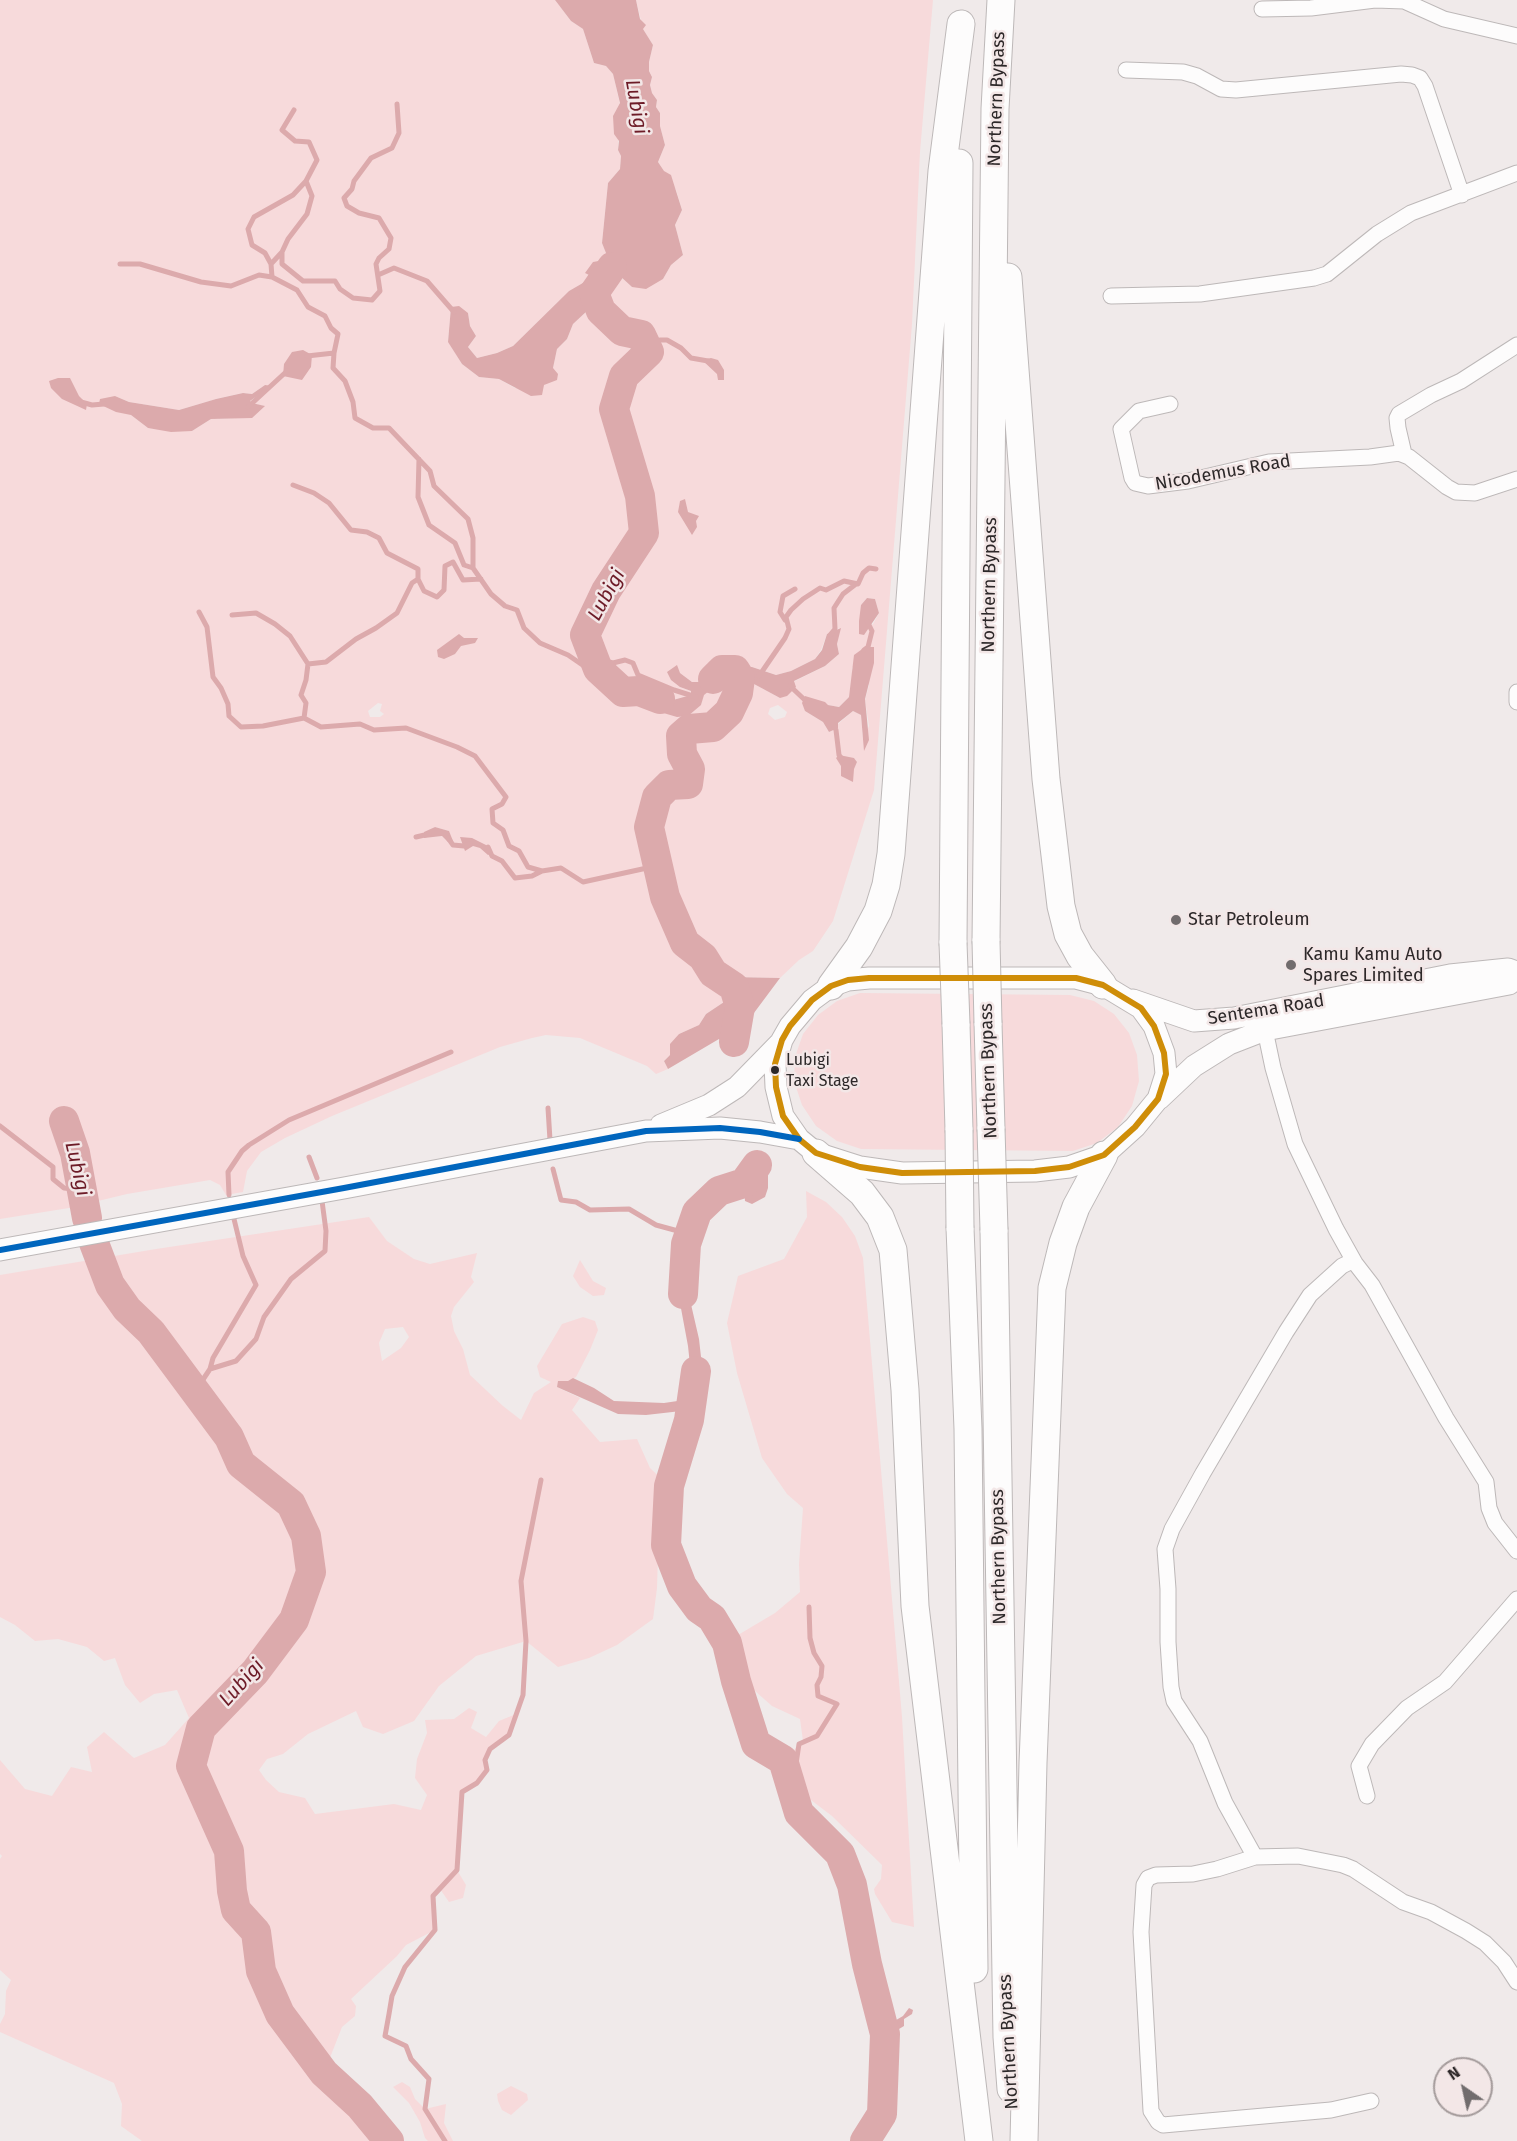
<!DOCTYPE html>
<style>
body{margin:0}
#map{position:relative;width:1517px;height:2141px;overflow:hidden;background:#f0eaea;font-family:"Fira Sans",sans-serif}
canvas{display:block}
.north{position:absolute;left:1433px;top:2057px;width:60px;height:60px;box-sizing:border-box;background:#f3e7e7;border:2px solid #a49b9b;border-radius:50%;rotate:326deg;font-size:16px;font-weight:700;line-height:24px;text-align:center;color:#2d2829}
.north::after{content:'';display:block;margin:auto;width:21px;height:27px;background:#716c6d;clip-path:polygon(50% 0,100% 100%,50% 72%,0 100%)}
</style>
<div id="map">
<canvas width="1517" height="2141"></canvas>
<div class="north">N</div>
</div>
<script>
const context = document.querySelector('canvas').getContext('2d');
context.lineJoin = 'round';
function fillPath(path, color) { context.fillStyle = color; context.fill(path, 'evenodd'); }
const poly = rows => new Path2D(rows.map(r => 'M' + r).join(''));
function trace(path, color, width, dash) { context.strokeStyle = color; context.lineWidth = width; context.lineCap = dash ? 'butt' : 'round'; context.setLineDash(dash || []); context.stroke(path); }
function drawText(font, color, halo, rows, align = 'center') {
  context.font = font + ' "Fira Sans",sans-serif'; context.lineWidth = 5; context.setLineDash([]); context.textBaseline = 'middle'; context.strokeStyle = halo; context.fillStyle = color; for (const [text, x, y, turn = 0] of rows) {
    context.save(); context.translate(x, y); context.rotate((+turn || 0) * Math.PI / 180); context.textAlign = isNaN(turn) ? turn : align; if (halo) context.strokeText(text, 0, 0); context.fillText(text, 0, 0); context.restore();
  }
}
fillPath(poly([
 [0,0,555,0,571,21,583,29,594,63,606,66,613,74,620,104,618,150,621,156,620,169,608,183,602,243,606,252,604,260,586,273,589,275,588,280,569,291,513,346,497,353,477,358,468,347,476,336,470,326,468,313,451,308,448,341,462,364,479,377,499,379,515,388,544,385,553,368,557,349,567,339,573,324,601,298,608,276,620,276,632,287,663,279,671,265,683,255,675,225,682,210,676,190,658,162,665,145,660,126,660,113,656,107,657,100,652,93,650,85,652,77,649,71,649,62,653,45,643,29,636,0,933,0,920,152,912,324,874,790,833,921,813,951,799,960,780,978,731,977,722,981,729,985,727,1000,706,1014,699,1025,679,1034,670,1055,664,1061,668,1069,656,1074,647,1066,580,1038,546,1035,532,1038,500,1047,332,1116,285,1138,261,1152,247,1171,243,1192,226,1195,220,1185,210,1180,127,1194,69,1208,0,1219],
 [644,324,651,330,644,361,627,375,625,363,638,353,640,345,638,339,630,334],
 [265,385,265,392,250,401,252,403,264,406,236,418,211,419,192,431,148,428,131,415,115,396,129,402,179,410,216,399,243,393,252,394],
 [867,598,875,599,879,613,873,624,869,626,861,605],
 [840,628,837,644,839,654,825,666,793,682,780,698,754,684,736,682,731,678,719,683,703,695,701,705,645,703,637,697,624,692,643,688,673,700,691,695,691,691,680,687,680,673,692,682,699,682,712,673,728,666,752,667,776,675,791,671,815,659,821,650,827,634],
 [852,667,869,685,865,700,869,726,863,739,861,715,853,711,838,724,838,728,829,732,823,722,805,711,828,705,839,707,849,697,852,685],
 [729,700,740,702,725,727,724,723,711,718,721,711],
 [378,703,382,704,380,711,384,714,380,717,370,717,368,711],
 [778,705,787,712,785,717,775,720,768,714,770,708],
 [854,758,857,762,854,768,841,776,841,766],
 [435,827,449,831,448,842,442,836,424,837,424,833],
 [860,993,1070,995,1094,1001,1114,1014,1129,1033,1137,1055,1139,1081,1132,1106,1118,1127,1097,1143,1073,1151,861,1149,837,1141,816,1126,802,1105,794,1081,795,1057,803,1034,818,1015,837,1001],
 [806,1191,826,1202,842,1217,855,1236,863,1258,902,1717,914,1927,892,1922,875,1894,874,1889,881,1879,882,1865,832,1816,803,1794,786,1758,803,1741,800,1719,772,1706,729,1668,738,1635,775,1613,800,1592,799,1564,803,1508,787,1494,762,1458,737,1373,727,1323,738,1276,784,1259,807,1217],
 [369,1217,387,1241,414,1259,430,1264,477,1253,471,1277,474,1282,454,1307,451,1316,454,1331,463,1349,470,1375,503,1406,521,1420,534,1393,551,1382,540,1377,537,1366,562,1324,583,1317,595,1321,598,1330,590,1350,576,1377,557,1387,580,1398,572,1410,600,1442,637,1439,650,1468,669,1486,666,1545,658,1555,657,1588,653,1619,617,1645,589,1658,558,1667,526,1641,476,1656,439,1686,414,1721,383,1734,363,1727,356,1711,308,1734,283,1754,267,1759,259,1770,266,1780,279,1792,305,1798,315,1814,394,1804,421,1810,427,1795,415,1778,417,1759,427,1733,425,1720,454,1719,469,1708,477,1712,471,1728,486,1737,499,1721,516,1714,509,1735,490,1749,485,1760,487,1770,477,1783,462,1792,457,1870,466,1885,463,1898,449,1902,440,1889,433,1896,435,1930,406,1945,397,1956,351,1999,356,2006,355,2016,342,2027,324,2073,337,2085,383,2141,142,2141,121,2126,122,2104,114,2083,0,2032,0,2024,5,2014,6,1991,11,1980,0,1970,0,1859,2,1856,0,1854,0,1760,25,1789,52,1796,71,1767,92,1772,87,1747,104,1732,134,1758,165,1745,189,1718,177,1690,154,1694,140,1703,125,1685,115,1658,104,1661,87,1647,58,1639,35,1641,15,1625,0,1617,0,1275,156,1249],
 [403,1327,409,1337,401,1348,382,1361,379,1343,385,1329],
 [580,1260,593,1281,606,1288,604,1295,593,1296,580,1287,573,1276],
 [402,2082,410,2087,415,2099,425,2109,446,2104,444,2123,453,2141,428,2141,425,2138,420,2122,409,2103,393,2087],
 [511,2086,527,2094,528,2100,511,2115,502,2110,498,2101,497,2094]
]), '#f7dadb');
fillPath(poly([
 [555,0,636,0,640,19,646,25,643,29,653,45,649,62,649,71,652,77,650,85,652,93,657,100,656,107,660,113,660,126,665,145,658,162,664,171,671,175,682,210,675,225,683,255,671,265,663,279,646,289,632,287,620,276,608,276,601,298,573,324,567,339,557,349,553,368,558,374,557,380,544,385,542,395,531,396,499,379,479,377,462,364,448,342,451,307,459,306,468,313,470,326,476,336,468,347,477,358,497,353,513,346,569,291,588,280,589,275,585,273,593,262,604,260,606,253,602,243,608,183,620,169,621,156,618,150,619,141,614,134,613,116,620,103,613,74,606,66,594,63,583,29,571,21],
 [644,324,656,333,654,346,644,361,627,375,621,385,615,372,638,353,640,345,638,339,629,332],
 [303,350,312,355,311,367,302,380,283,376,284,364,292,352],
 [711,358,718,360,724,370,724,380,718,380,717,374,702,360],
 [58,378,70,378,79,396,87,404,86,410,62,399,51,388,49,381],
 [265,385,272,386,250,401,252,403,265,406,252,418,211,419,192,431,171,432,148,428,131,415,116,412,99,404,100,399,115,396,129,402,179,410,216,399,243,393,252,394],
 [685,499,688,512,699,516,696,521,697,527,692,535,678,512,680,501],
 [867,598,875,599,879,613,864,635,859,634,859,621,861,605],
 [841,628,837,644,839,654,825,666,794,681,796,687,787,696,780,698,754,684,736,682,731,678,719,683,704,695,701,705,688,716,677,717,660,712,637,697,623,692,643,688,673,700,691,695,691,691,680,687,671,680,667,672,677,665,680,673,692,682,699,682,712,673,728,666,752,667,776,675,791,671,815,659,822,650,827,634],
 [459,634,464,638,478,638,475,643,461,646,455,654,444,659,438,657,437,650],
 [865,647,874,647,874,663,865,699,869,740,864,751,861,715,853,711,838,723,838,728,829,732,823,722,805,711,802,703,805,696,825,702,828,705,839,707,849,697,854,655],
 [738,693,740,702,726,729,724,723,711,719,721,711,729,700],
 [839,755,854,758,857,762,854,769,853,782,841,776,841,766,836,758],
 [435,827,449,831,453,841,448,842,442,836,424,838,424,832],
 [460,837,472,838,486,845,492,853,488,855,480,848,473,846,465,851],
 [731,977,780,978,745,1025,740,1039,723,1043,719,1039,668,1069,664,1061,670,1055,670,1044,679,1034,699,1025,706,1014,727,1000,729,985,721,981],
 [763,1162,768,1170,768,1188,765,1197,752,1204,745,1201,743,1175,749,1166],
 [680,1247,685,1253,690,1275,690,1300,699,1339,703,1375,698,1398,690,1410,646,1415,618,1414,557,1387,558,1381,568,1381,573,1378,594,1388,614,1401,664,1403,691,1399,688,1377,690,1365,688,1346,680,1303,679,1258,676,1248],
 [794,1797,803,1804,823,1837,807,1834,796,1826,792,1810],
 [829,1844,839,1847,844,1853,846,1870,838,1865],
 [860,1926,871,1940,872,1983,882,1987,887,1992,879,2013,873,2004,872,1983,856,1960,855,1947],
 [909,2008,913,2010,912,2014,904,2019,904,2026,894,2032,891,2060,884,2066,874,2045,881,2019,891,2023,903,2016],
 [337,2085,357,2098,393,2141,383,2141]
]), '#dcaaac');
trace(poly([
 [282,252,282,264,303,281,335,281,340,289,353,298,372,300,380,291,376,264,379,258,389,249,391,238,379,218,359,213,347,206,344,198,352,189,354,181,371,158,392,148,399,133,397,104],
 [120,264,140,264,201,282,231,286,259,275,272,277,297,290,308,307,325,316,331,328,338,334,334,353,333,368,345,381,353,402,355,418,373,428,389,428,430,471,434,486,468,519,473,538,473,568,491,594,505,606,517,610,524,628,540,643,568,655,584,666,598,669],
 [271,264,265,253,252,245,248,229,254,217,293,195,306,181],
 [378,275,394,268,427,281,454,312],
 [272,277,271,264,282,252,288,239,307,214,312,196,306,181,317,160,309,142,295,141,282,130,294,110],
 [650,346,660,340,667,340,681,348,691,358,708,361],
 [307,356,334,353],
 [81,402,92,405,104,404],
 [248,407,287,371],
 [419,459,418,497,429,525,455,543,464,565,473,568],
 [293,485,314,493,329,503,351,530,367,532,379,538,387,553,418,569,418,579],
 [199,612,207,627,213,677,221,688,228,704,229,716,241,727,263,726,304,718,321,727,360,724,374,730,406,728,457,747,475,756,506,797,502,804,492,809,493,823,503,830,509,846,519,851,528,867,542,871,561,868,583,882,647,868,658,869],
 [232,615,256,613,275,624,290,636,308,664,306,680,301,695,306,703,304,718],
 [785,620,780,612,783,596,795,589],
 [830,635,835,629,834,608,843,594,856,584],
 [864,650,868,647,872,631,867,621],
 [594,658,613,663,625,660,633,663,638,675,674,690,696,697],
 [308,664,326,662,356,639,376,628,397,613,412,583,418,579,424,591,437,597,444,590,445,566,453,562,463,580,481,579],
 [759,676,785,638,789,629,786,617,791,610,803,599,820,588,826,590,844,581,858,584,863,573,869,568,876,569],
 [790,686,807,702],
 [833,725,836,730,839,755,842,759],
 [416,837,429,834],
 [448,838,453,845,464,846,470,844],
 [488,847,492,856,502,861,515,878,532,876,542,871],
 [548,1108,550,1140],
 [0,1126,53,1167,53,1179,64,1188,83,1190],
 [309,1157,317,1178],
 [553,1169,561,1200,576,1202,590,1210,629,1209,656,1225,678,1231,687,1240],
 [229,1195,228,1172,242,1151,249,1145,289,1120,451,1052],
 [210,1369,213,1358,256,1285,243,1256,234,1219],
 [197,1395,202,1381,210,1369,236,1361,256,1339,264,1317,291,1279,325,1251,326,1231,322,1201],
 [787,1775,796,1764,799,1744,817,1736,837,1704,818,1696,817,1685,821,1677,822,1666,814,1653,810,1638,809,1607],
 [445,2141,425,2109,429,2079,411,2059,406,2046,385,2036,389,2014,392,1996,405,1967,435,1930,433,1896,457,1870,462,1792,477,1783,487,1770,485,1760,490,1749,509,1735,523,1695,526,1641,521,1581,541,1480]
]), '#dcaaac', 5);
trace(poly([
 [612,267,594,293,601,311,622,331,641,335,649,352,624,376,614,409,640,496,644,533,606,591,585,635,598,669,623,692,639,691,660,699],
 [713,679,722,670,735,670,740,678,738,693,729,712,713,727,689,729,681,736,682,754,690,769,688,784,669,785,657,797,649,827,665,897,685,943,703,957,713,973,734,987,740,1007,734,1042],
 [64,1121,75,1153,87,1218],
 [94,1243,110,1285,127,1309,151,1332,229,1437,241,1464,291,1504,306,1536,311,1572,294,1620,255,1672,201,1728,191,1766,229,1851,232,1891,236,1910,256,1932,261,1971,280,2014,324,2073,360,2106,389,2141],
 [683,1294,686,1244,697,1212,719,1191,744,1183,757,1165],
 [696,1371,689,1420,669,1486,666,1545,682,1586,699,1609,712,1618,727,1643,736,1681,756,1744,783,1760,799,1813,840,1854,852,1885,867,1964,885,2034,882,2114,865,2141]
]), '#dcaaac', 30);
const minor = poly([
 [1262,9,1311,8,1375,0,1404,1,1444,19,1517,36],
 [1126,70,1183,72,1197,76,1221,89,1236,90,1401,74,1412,75,1420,78,1425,86,1462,195],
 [1111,296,1200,294,1314,278,1327,274,1377,234,1411,213,1517,173],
 [1170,404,1139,411,1121,429,1132,478,1135,483,1148,486,1188,481,1269,462,1370,457,1399,453,1409,457,1447,487,1456,492,1475,493,1517,479],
 [1404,454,1398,428,1397,418,1399,414,1431,395,1461,381,1517,345],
 [1517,692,1517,702],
 [1265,1030,1273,1068,1295,1144,1336,1229,1355,1263],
 [1367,1796,1359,1766,1372,1744,1407,1708,1445,1682,1517,1599],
 [1255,1857,1225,1803,1200,1741,1174,1701,1171,1687,1168,1642,1168,1589,1165,1549,1172,1529,1203,1473,1286,1332,1310,1295,1342,1266,1350,1262,1355,1263,1372,1285,1446,1418,1486,1482,1489,1508,1495,1523,1517,1551],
 [1371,2101,1331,2110,1163,2125,1158,2122,1151,2111,1141,1932,1144,1885,1148,1878,1156,1875,1193,1874,1217,1869,1255,1857,1298,1856,1343,1865,1353,1869,1403,1902,1431,1912,1466,1931,1485,1943,1504,1962,1517,1982]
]);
const secondary = poly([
 [869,978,1076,978,1103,985,1141,1008,1154,1026,1164,1053,1166,1074,1158,1099,1135,1127,1104,1155,1069,1167,1035,1171,902,1173,860,1167,816,1153,799,1139,783,1116,776,1087,775,1064,782,1040,790,1026,812,1000,831,986,848,980,869,978],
 [1133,1000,1194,1021,1234,1018,1450,975,1508,969,1517,972],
 [1159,1099,1194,1066,1229,1044,1265,1030,1509,984,1517,978],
 [661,1125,709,1105,737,1087,779,1044],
 [0,1250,344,1188,646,1131,720,1128,760,1132,799,1139]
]);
const motorway = poly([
 [1008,277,1046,779,1061,906,1068,934,1080,956,1103,985],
 [986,941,995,109,1001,0],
 [953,943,959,163],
 [831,986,859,947,878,911,886,885,891,854,942,171,961,24],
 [988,1023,991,1129],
 [956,1024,959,1130],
 [816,1153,862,1193,880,1217,893,1250,905,1390,915,1606,979,2141],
 [960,1228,968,1429,974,1969],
 [994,1230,1007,2037,1011,2089],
 [1024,2141,1033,1763,1052,1288,1063,1243,1076,1207,1104,1155]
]);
trace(minor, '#bdb8b8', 17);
trace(secondary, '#bdb8b8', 23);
trace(motorway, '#bdb8b8', 29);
trace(minor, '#fdfcfc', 15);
trace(secondary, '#fdfcfc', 21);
trace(motorway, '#fdfcfc', 27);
const motorwayBridge = poly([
 [986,941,988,1023],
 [953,943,956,1024],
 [991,1129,994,1230],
 [959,1130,960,1228]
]);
trace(motorwayBridge, '#bdb8b8', 29, []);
trace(motorwayBridge, '#fdfcfc', 27);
trace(poly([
 [869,978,1076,978,1103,985,1141,1008,1154,1026,1164,1053,1166,1074,1158,1099,1135,1127,1104,1155,1069,1167,1035,1171,902,1173,860,1167,816,1153,799,1139,783,1116,776,1087,775,1064,782,1040,790,1026,812,1000,831,986,848,980,869,978]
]), '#cf8d08', 6);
trace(poly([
 [0,1250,344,1188,646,1131,720,1128,760,1132,799,1139]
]), '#0065bd', 6);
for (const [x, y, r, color] of [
 [1176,920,6,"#716c6d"],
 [1291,965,6,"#716c6d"],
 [775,1070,5,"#2d2829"]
]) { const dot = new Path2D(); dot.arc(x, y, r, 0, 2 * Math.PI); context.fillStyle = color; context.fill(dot); trace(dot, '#f3e7e7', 2); }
drawText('16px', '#2d2829', '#f3e7e7', [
 ["Lubigi",786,1061],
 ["Taxi Stage",786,1082]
], 'left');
drawText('18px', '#2d2829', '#f3e7e7', [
 ["Northern Bypass",997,99,-88],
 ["Nicodemus Road",1223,473,-10],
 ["Northern Bypass",990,585,-89],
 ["Sentema Road",1266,1010,-9],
 ["Northern Bypass",989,1071,-92],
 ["Northern Bypass",999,1557,-91],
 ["Northern Bypass",1009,2042,-93]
]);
drawText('18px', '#2d2829', '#f3e7e7', [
 ["Star Petroleum",1188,920],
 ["Kamu Kamu Auto",1303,955],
 ["Spares Limited",1303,976]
], 'left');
drawText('italic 20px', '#6d1b27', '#f3e7e7', [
 ["Lubigi",636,107,80],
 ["Lubigi",607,595,-61],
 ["Lubigi",77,1169,77],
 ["Lubigi",242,1683,-48]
]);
</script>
